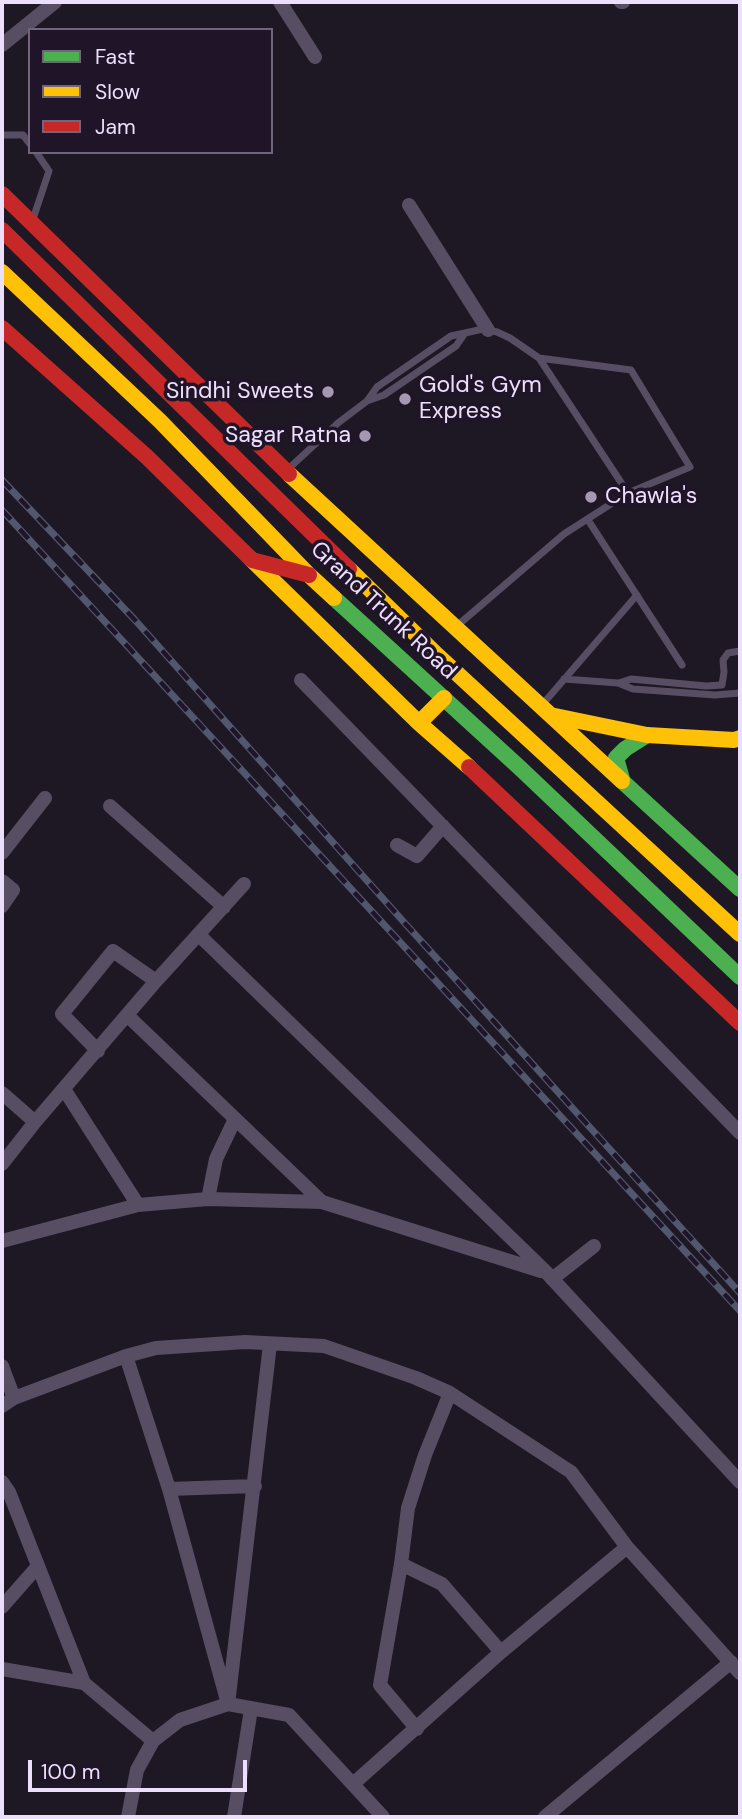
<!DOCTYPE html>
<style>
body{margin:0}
#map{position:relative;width:742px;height:1819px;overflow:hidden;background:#1e1824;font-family:"DM Sans",sans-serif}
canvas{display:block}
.frame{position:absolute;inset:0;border:4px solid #ecdffb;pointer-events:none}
.legend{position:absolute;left:28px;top:28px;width:245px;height:126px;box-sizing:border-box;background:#1f1428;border:2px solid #71657c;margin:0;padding:9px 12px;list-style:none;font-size:21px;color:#ecdffb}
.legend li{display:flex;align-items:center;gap:14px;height:35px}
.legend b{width:35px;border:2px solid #71657c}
.scale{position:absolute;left:28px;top:1760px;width:219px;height:32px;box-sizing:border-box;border:4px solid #ecdffb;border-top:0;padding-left:9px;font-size:21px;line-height:24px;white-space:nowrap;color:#ecdffb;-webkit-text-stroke:5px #1f1428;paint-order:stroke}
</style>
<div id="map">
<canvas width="742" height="1819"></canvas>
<div class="frame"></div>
<ul class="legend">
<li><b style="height:9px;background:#4caf50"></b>Fast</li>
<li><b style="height:9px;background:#ffc107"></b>Slow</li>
<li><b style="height:9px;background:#c62828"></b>Jam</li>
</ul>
<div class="scale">100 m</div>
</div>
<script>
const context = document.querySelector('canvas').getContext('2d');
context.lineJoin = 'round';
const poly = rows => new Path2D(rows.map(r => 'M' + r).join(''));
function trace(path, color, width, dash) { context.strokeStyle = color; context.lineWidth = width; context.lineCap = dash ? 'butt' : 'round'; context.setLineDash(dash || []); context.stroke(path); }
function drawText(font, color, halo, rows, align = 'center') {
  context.font = font + ' "DM Sans",sans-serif'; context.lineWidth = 7; context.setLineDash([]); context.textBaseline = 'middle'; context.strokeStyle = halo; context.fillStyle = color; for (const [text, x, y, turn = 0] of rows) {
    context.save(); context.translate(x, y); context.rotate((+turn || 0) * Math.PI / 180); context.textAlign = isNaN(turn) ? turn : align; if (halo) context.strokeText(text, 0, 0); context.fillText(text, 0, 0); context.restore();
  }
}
trace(poly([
 [2,135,23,135,30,144],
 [33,219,49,171,36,152],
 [465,333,483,329,497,332,510,338,539,358,631,370,690,467,628,493,539,358],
 [286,471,338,423,367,401,377,387,451,336,465,333,456,346,384,395,367,401],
 [588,520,682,665],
 [458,625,564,534,628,493],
 [564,679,618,683,633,689,715,695,740,693],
 [619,683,631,679,706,686,722,685,724,672,723,660,728,653,740,651],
 [542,705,637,595]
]), '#574e63', 7);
trace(poly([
 [280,2,315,57],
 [621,2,623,2],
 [2,45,55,2],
 [409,205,488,330],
 [301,680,740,1133],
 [110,806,224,907],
 [397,845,417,856,443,826],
 [2,853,45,798],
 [2,881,13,890,2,906],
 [199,935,546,1272,740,1482],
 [128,1016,322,1202],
 [98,1051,62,1014,113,951,156,981],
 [64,1089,138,1205],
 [2,1093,35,1122],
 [2,1164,35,1122,156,981,244,884],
 [208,1199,216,1159,235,1119],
 [2,1241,138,1205,208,1199,322,1202,541,1271],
 [552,1279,594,1246],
 [126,1356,169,1489,228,1704],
 [2,1366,14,1398],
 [2,1406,14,1398,126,1356,156,1348,245,1342,324,1346,416,1378,450,1393,571,1472,627,1547,740,1673],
 [2,1482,9,1492,84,1683],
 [169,1489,255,1486],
 [401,1564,442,1584,501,1652],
 [2,1607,38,1566],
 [2,1669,84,1683,153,1741],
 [229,1696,270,1344],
 [417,1729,380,1685,401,1564,408,1508,425,1455,450,1393],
 [353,1784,501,1652,627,1547],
 [128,1817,137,1770,153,1741,180,1720,228,1704,289,1715,383,1817],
 [234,1817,251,1709],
 [545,1817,731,1662]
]), '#574e63', 14);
trace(poly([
 [334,598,520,768,740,977],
 [622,779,616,758,625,749,647,735],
 [622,781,740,889]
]), '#4caf50', 16);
trace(poly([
 [2,272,160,421,309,575,334,598],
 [289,474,622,781],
 [252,560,419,723,469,767],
 [349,569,437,655,740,934],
 [555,716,647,735,734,740,740,738],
 [419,723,444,698]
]), '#ffc107', 16);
trace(poly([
 [2,194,289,474],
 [2,230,349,569],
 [2,328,147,457,252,560,309,575],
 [469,767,740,1023]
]), '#c62828', 16);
const rail = poly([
 [2,480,135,620,402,920,740,1293],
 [2,510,740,1311]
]);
trace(rail, '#51576d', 7);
trace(rail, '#1f1428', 4.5, [13]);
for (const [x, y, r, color] of [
 [328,392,7,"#a499b0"],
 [405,399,7,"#a499b0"],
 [365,436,7,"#a499b0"],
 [591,497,7,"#a499b0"]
]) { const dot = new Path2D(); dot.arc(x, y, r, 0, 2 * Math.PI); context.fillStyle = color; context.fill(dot); trace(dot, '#1f1428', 2.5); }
drawText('23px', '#ecdffb', '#1f1428', [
 ["Gold's Gym",419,386],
 ["Express",419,412],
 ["Sindhi Sweets",314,392,"right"],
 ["Sagar Ratna",351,436,"right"],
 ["Chawla's",605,497]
], 'left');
drawText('23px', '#ecdffb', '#1f1428', [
 ["Grand Trunk Road",383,611,43]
]);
</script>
